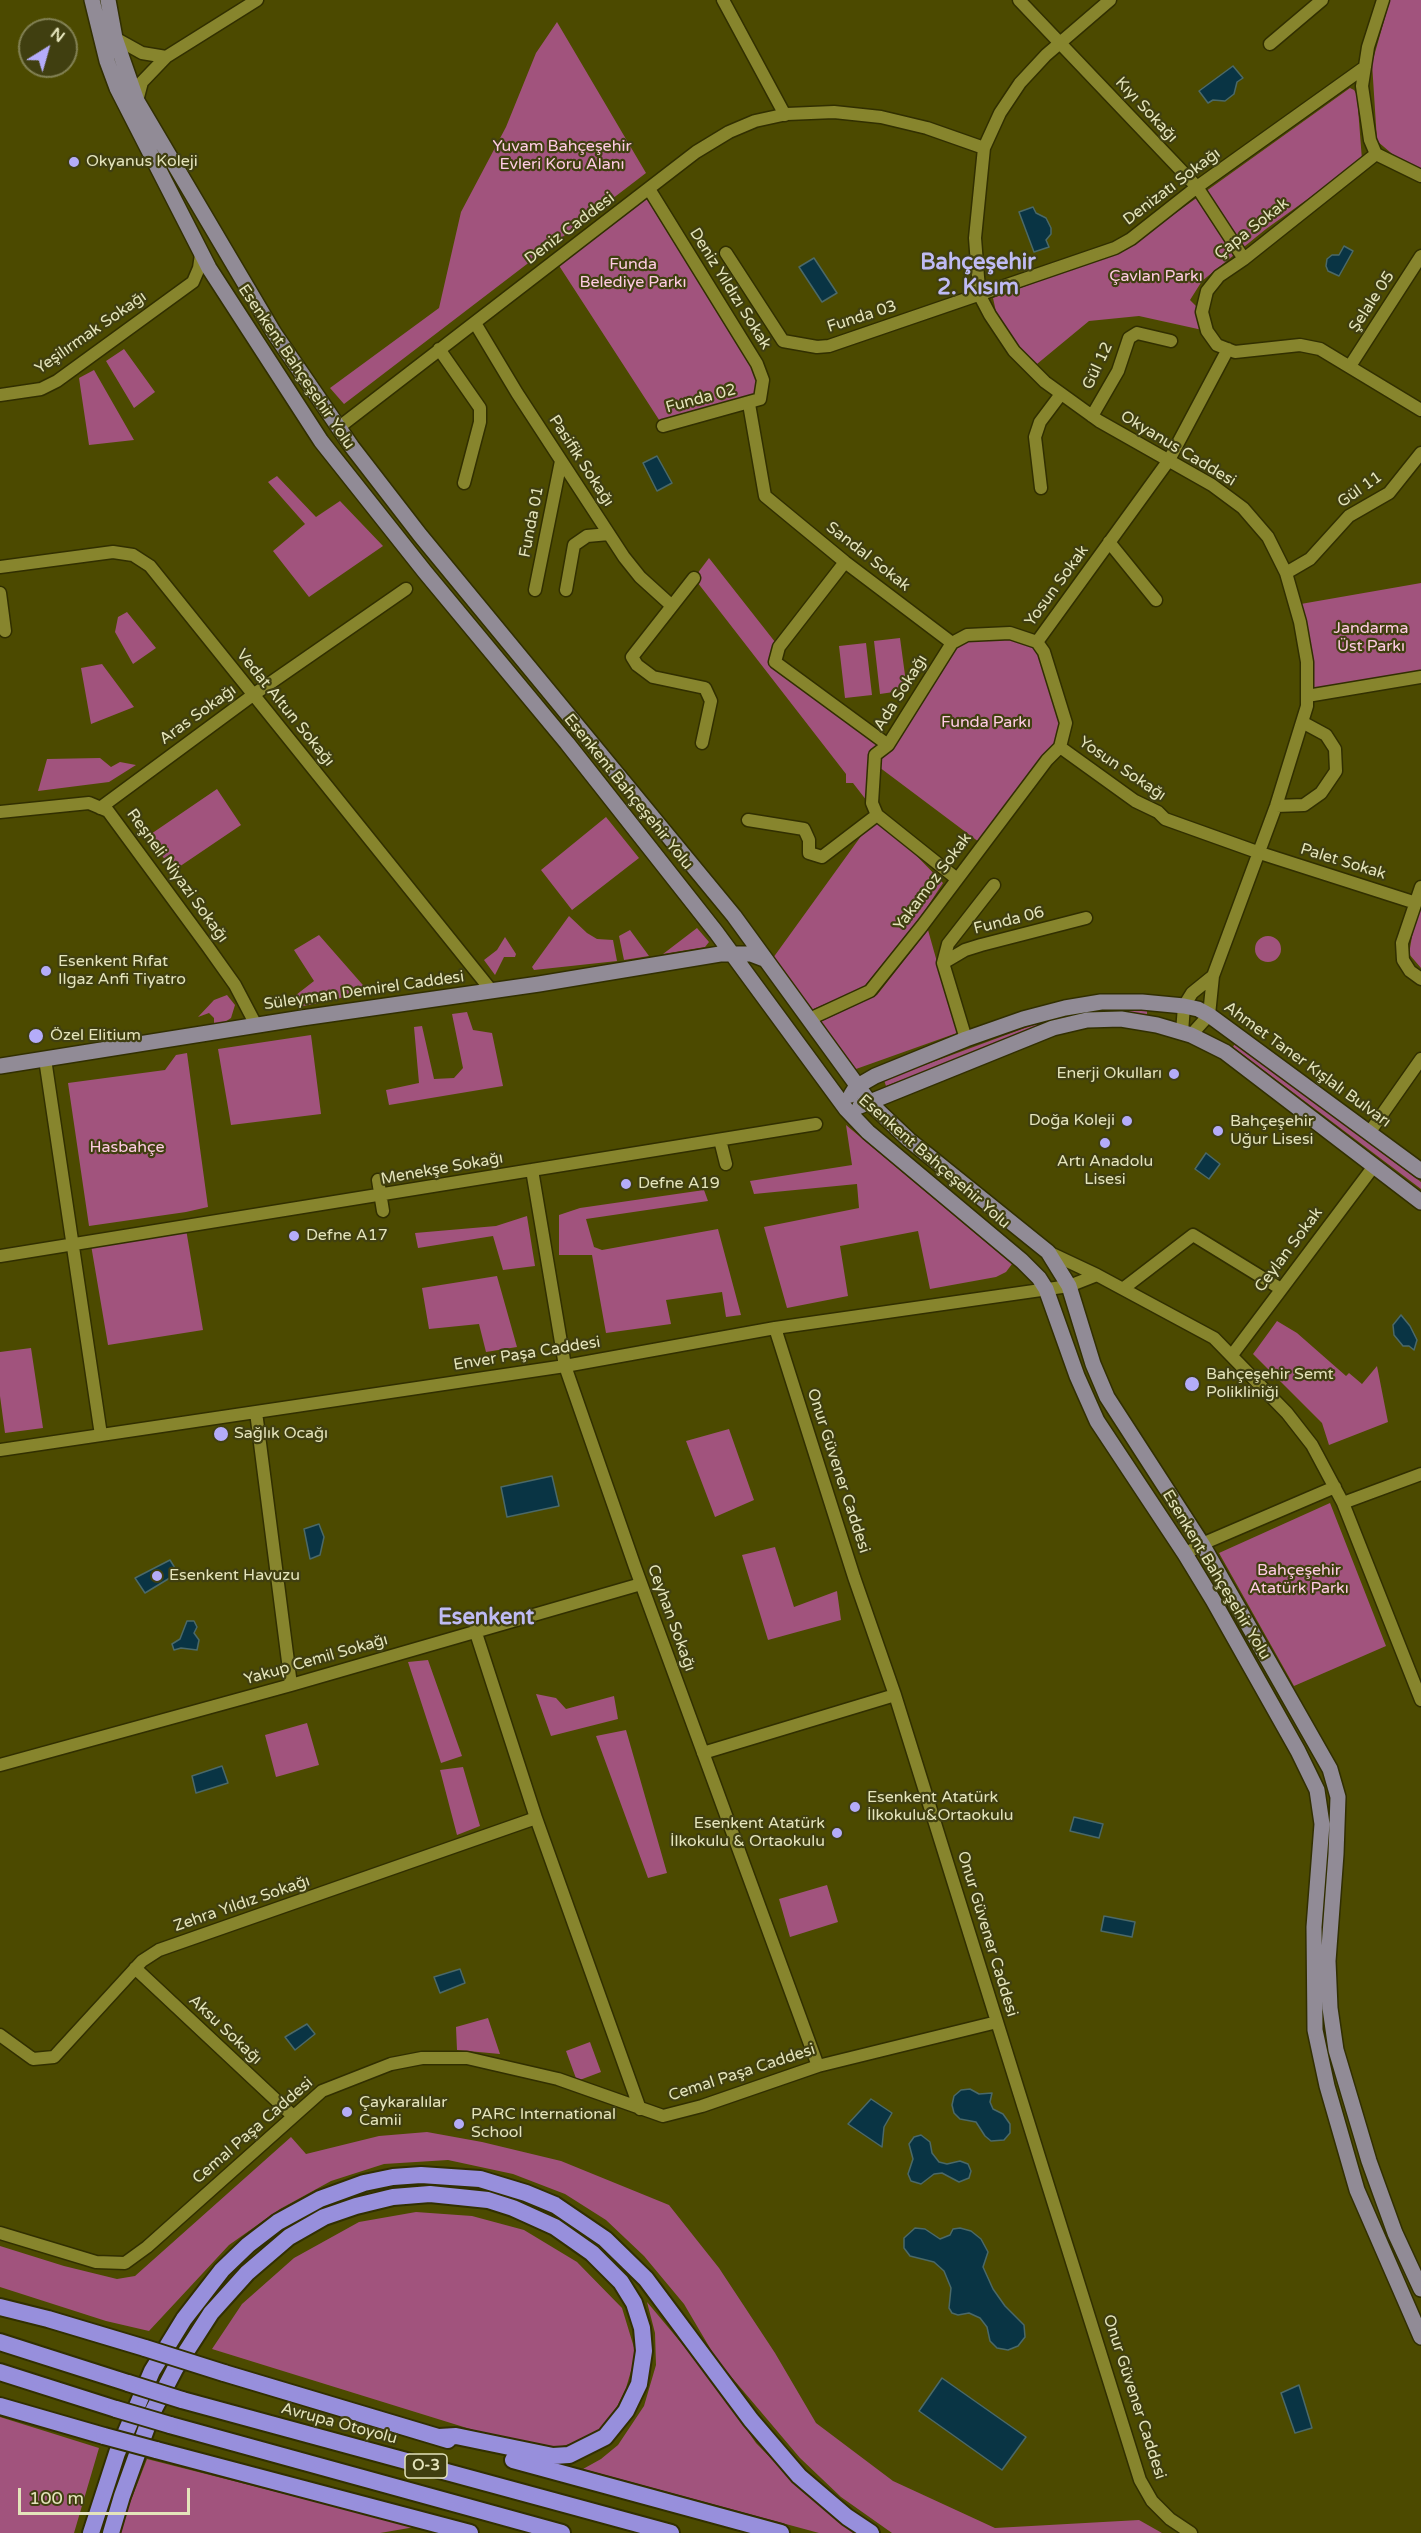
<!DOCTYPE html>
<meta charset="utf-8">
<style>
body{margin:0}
#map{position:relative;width:1421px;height:2533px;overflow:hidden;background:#4c4a00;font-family:"Varela Round",sans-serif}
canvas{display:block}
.north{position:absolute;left:18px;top:18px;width:60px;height:60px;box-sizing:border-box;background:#403f10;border:2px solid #828154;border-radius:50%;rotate:37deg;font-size:16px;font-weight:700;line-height:24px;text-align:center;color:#e4e4bb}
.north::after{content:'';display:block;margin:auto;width:21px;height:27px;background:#b4acf9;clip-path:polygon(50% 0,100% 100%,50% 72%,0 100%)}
.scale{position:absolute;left:18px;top:2488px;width:172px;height:27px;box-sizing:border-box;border:3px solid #e4e4bb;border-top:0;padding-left:8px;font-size:18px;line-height:21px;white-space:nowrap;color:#e4e4bb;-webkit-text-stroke:4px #403f10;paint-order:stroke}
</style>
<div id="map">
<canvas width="1421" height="2533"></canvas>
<div class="north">N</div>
<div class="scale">100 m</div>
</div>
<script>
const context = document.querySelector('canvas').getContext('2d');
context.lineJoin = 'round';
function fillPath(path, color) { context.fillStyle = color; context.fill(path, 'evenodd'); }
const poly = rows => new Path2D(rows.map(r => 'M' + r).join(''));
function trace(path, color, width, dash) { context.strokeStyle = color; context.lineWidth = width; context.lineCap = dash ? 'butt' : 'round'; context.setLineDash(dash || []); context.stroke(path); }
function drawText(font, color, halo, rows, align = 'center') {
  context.font = font + ' "Varela Round",sans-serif'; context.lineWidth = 4.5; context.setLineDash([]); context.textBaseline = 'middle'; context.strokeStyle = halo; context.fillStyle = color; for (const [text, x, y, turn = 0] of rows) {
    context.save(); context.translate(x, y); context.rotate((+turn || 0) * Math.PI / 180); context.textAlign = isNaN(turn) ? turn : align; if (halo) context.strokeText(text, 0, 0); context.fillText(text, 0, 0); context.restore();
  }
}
fillPath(poly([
 [1390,0,1421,0,1421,170,1397,158,1377,141,1372,63],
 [557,22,646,173,344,404,330,388,439,308,461,212,506,127,536,53],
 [1350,88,1354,90,1357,95,1362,160,1266,229,1202,281,1190,300,1202,312,1207,331,1139,316,1089,321,1037,364,1008,336,998,321,993,298,1124,250],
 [649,189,757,364,760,399,663,426,556,261],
 [124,349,155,392,134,408,106,361],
 [94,370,134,440,89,445,79,378],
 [277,476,316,517,340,501,383,546,309,597,273,551,305,524,268,482],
 [709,558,779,647,775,662,888,745,952,643,1010,633,1037,642,1066,723,1062,740,983,845,875,764,877,815,943,883,920,918,863,988,811,1010,773,958,877,814,853,783,846,783,846,774,694,578],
 [1421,583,1421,677,1307,696,1295,605],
 [127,612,156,648,133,664,115,632,118,617],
 [900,638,907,690,880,694,874,641],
 [866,643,872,695,845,698,839,646],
 [102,664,134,707,91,724,81,668],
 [100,758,111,767,120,762,136,765,109,782,38,791,47,759],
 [217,789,241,825,173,871,148,836],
 [606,817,639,858,572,910,541,870],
 [1421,902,1421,968,1409,954,1415,919],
 [569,916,587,933,597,939,613,940,617,961,534,970,532,967],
 [697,928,709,942,705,947,663,954],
 [630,930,649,956,624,960,619,936],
 [928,930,957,1033,856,1069,820,1022,877,995],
 [319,935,369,992,299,1007,296,995,314,981,294,950],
 '1255 949a13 13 0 1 1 26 0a13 13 0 1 1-26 0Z',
 [505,937,516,954,515,957,504,957,495,975,484,960,497,950],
 [227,995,235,1005,231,1018,225,1022,214,1024,214,1018,209,1013,198,1017,214,1000],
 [1103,1009,1147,1009,1147,1016,1054,1023,886,1086,884,1080,1052,1018,1076,1012],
 [467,1012,473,1030,492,1033,503,1086,389,1105,386,1090,419,1083,414,1027,422,1026,434,1079,454,1078,463,1068,452,1014],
 [311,1035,321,1114,231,1125,218,1049],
 [1235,1043,1421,1182,1421,1189,1233,1047],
 [187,1053,208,1207,186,1212,89,1226,68,1083,165,1070,176,1055],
 [846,1125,1012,1264,1006,1272,996,1277,930,1289,918,1231,840,1246,848,1296,787,1308,764,1227,859,1208,857,1184,754,1194,750,1181,852,1165],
 [704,1190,708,1201,586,1219,594,1247,602,1250,718,1229,741,1315,726,1317,722,1292,666,1300,671,1324,606,1333,592,1255,559,1255,559,1215,580,1208],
 [527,1216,535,1266,503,1270,493,1236,418,1248,415,1233,496,1226],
 [186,1229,203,1330,108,1345,91,1245],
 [497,1276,517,1347,486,1352,479,1324,429,1329,422,1288],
 [1277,1321,1297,1333,1346,1376,1349,1373,1362,1384,1377,1366,1388,1422,1329,1445,1322,1423,1253,1354],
 [31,1348,43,1428,5,1433,0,1396,0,1352],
 [729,1429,754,1500,715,1517,686,1441],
 [1330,1503,1386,1646,1294,1686,1219,1553],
 [775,1547,794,1607,837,1591,841,1620,768,1640,742,1555],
 [428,1660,462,1756,441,1763,408,1662],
 [536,1694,556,1698,566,1709,614,1696,618,1719,551,1736],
 [307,1723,319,1765,276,1777,265,1735],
 [626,1730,667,1873,648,1878,596,1736],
 [463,1767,480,1826,457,1835,440,1770],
 [827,1885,838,1922,790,1937,779,1899],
 [488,2018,500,2054,457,2050,456,2027],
 [590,2042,601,2072,577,2081,566,2051],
 [427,2132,482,2142,561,2161,669,2205,719,2268,775,2353,816,2423,893,2481,995,2528,1139,2520,1162,2533,892,2533,841,2497,800,2458,717,2360,684,2304,644,2256,606,2220,565,2194,513,2174,448,2160,384,2164,331,2181,280,2209,229,2245,149,2331,106,2321,0,2287,0,2246,64,2266,117,2279,135,2276,291,2137,306,2154,379,2136],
 [416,2212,472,2216,524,2230,577,2262,622,2308,636,2354,626,2388,613,2415,599,2430,577,2442,552,2449,525,2446,212,2349,242,2304,294,2258,359,2222],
 [647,2302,709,2376,756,2443,801,2489,857,2533,819,2533,583,2469,601,2459,618,2445,644,2406,656,2365,655,2333],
 [0,2417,99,2448,74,2533,0,2533],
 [147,2459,415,2527,380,2533,121,2533,128,2508]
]), '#a1537d');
const water = poly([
 [1233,66,1243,78,1237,82,1234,94,1225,101,1213,100,1208,103,1199,91,1233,66],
 [1033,207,1036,213,1046,218,1051,228,1051,234,1046,240,1049,247,1034,252,1019,212,1033,207],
 [1344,246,1353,251,1339,276,1328,271,1326,266,1327,259,1332,255,1339,255,1344,246],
 [814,258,837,293,822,302,799,267,814,258],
 [657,456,672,483,657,491,643,463,657,456],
 [1206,1153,1220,1164,1209,1179,1195,1169,1206,1153],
 [1401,1315,1410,1326,1417,1340,1414,1350,1409,1346,1403,1346,1394,1335,1393,1325,1401,1315],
 [552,1476,559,1506,507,1517,501,1487,552,1476],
 [319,1524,324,1537,320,1555,310,1559,304,1529,319,1524],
 [170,1560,178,1573,145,1593,135,1578,170,1560],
 [187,1621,194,1621,197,1627,194,1633,199,1640,197,1650,181,1648,174,1650,172,1644,180,1639,187,1621],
 [222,1766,228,1783,196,1793,192,1776,222,1766],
 [1074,1817,1103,1824,1099,1838,1070,1831,1074,1817],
 [1104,1916,1135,1922,1132,1937,1101,1931,1104,1916],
 [460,1969,465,1983,440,1993,434,1977,460,1969],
 [307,2024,315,2034,295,2050,285,2037,307,2024],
 [970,2089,979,2094,992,2093,990,2102,993,2109,1003,2114,1010,2124,1010,2133,1004,2140,991,2141,985,2136,976,2122,960,2119,954,2113,952,2105,954,2096,961,2090,970,2089],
 [871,2099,892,2113,884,2127,882,2147,848,2124,871,2099],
 [921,2135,930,2142,932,2153,939,2162,947,2164,960,2161,968,2164,971,2171,969,2178,959,2182,942,2173,934,2174,921,2184,911,2181,908,2174,913,2159,909,2144,914,2137,921,2135],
 [915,2228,925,2229,940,2239,950,2235,953,2229,960,2228,971,2231,981,2239,988,2252,983,2267,993,2289,1005,2306,1024,2325,1025,2337,1018,2346,1008,2350,997,2348,990,2341,987,2327,980,2318,969,2313,958,2315,952,2313,949,2308,951,2288,944,2271,934,2262,910,2256,904,2248,904,2238,915,2228],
 [942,2378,1026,2437,1002,2470,919,2411,942,2378],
 [1299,2385,1312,2428,1295,2433,1281,2393,1299,2385]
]);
fillPath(water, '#093444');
trace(water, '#4b6968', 1.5);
const minor = poly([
 [723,0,785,115],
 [1019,0,1197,187,1244,259],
 [1110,0,1046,55,1020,83,1000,113,984,148,975,238,978,277,980,296,990,315,1014,351,1045,382,1099,421,1212,485,1243,508,1268,537,1286,573,1300,622,1307,662,1307,706,1276,806,1213,976,1209,1015,1191,1035],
 [1383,0,1368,47,1362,86,1370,140,1376,154,1421,176],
 [115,38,142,53,166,57],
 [1270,44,1322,0],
 [137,101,142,82,166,57,257,0],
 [1376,154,1244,259,1219,276,1207,291,1202,312,1207,331,1217,345,1235,352,1300,345,1320,349,1421,410],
 [649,189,757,364,763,380,760,399,663,426],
 [726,253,783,341,817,347,829,346,1115,248,1131,239,1197,187,1365,67],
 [475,323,517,393,624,557,640,577,672,606],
 [439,349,480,408,480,422,464,483],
 [1350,366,1421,256],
 [0,395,41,389,57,381,193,282,199,268,201,254],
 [749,404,765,496,845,562,952,643],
 [1092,416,1118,371,1129,338,1137,333,1171,341],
 [338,428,696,152,729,132,755,121,787,114,834,112,881,117,927,128,984,148],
 [1041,488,1035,437,1040,422,1061,394],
 [1109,542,1156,600],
 [845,562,779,647,775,662,888,745],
 [0,567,113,552,133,555,150,566,491,990],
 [1286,573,1310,559,1349,516,1389,493,1421,453],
 [694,578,632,657,637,665,653,677,705,688,711,701,702,743],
 [535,590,561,461],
 [566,590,574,545,587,536,609,534],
 [0,593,5,631],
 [1037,642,1169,460,1228,349],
 [1307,696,1421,677],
 [1060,747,1135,801,1158,812,1165,819,1260,853,1416,903],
 [1276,806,1304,805,1321,793,1336,771,1335,749,1326,735,1302,722],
 [100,808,253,695,406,589],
 [0,812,89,803,108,811,208,947,235,985,256,1025],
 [748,820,804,829,809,840,809,853,822,857,877,815],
 [957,879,877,815,872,803,875,755,888,745,952,643,967,635,1010,633,1037,642],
 [1421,887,1402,943,1403,960,1410,971,1421,979],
 [943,963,965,950,981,945,1086,918],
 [816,1016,870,991,922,926,1047,760,1060,747,1066,723,1044,652,1037,642],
 [1182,1032,1184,1006,1192,993,1213,976],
 [966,1039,943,963,948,944,994,885],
 [45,1059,101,1435],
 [1369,1133,1421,1059],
 [720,1140,726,1164],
 [532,1170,565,1366,635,1567,818,2066],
 [378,1180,383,1211],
 [1048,1252,1097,1275],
 [0,1256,816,1124],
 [1124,1288,1193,1235,1281,1289],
 [775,1328,854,1577,895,1695,1140,2480,1152,2501,1170,2519,1191,2533],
 [1232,1355,1374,1166],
 [256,1412,291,1685],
 [0,1450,565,1366,775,1328,1069,1286,1097,1275,1214,1338,1287,1413,1312,1445,1343,1503,1421,1700],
 [1343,1503,1421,1474],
 [1185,1554,1202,1544,1335,1487],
 [475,1630,536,1818,640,2109],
 [703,1753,895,1695],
 [0,1765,291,1685,641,1584],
 [135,1968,293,2116],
 [0,2035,33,2059,54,2057,142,1961,159,1950,536,1818],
 [0,2233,96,2262,125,2263,147,2247,322,2091,391,2064,422,2058,467,2058,558,2079,663,2116,702,2106,818,2066,997,2022]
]);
const major = poly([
 [92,0,107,61,117,88,209,268,321,441,425,572,567,743,716,932,846,1109,868,1132,1022,1261,1039,1278,1046,1289,1077,1376,1097,1421,1185,1554,1213,1600,1298,1751,1317,1790,1322,1824,1314,1927,1315,2030,1327,2086,1357,2190,1421,2337],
 [108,0,115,38,137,101,274,333,352,447,420,535,734,916,870,1103,909,1140,1048,1252,1069,1286,1093,1364,1107,1397,1202,1544,1330,1769,1338,1797,1336,1854,1328,1961,1330,2008,1336,2050,1369,2161,1395,2233,1421,2289],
 [0,1066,302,1018,539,984,720,954,751,954,764,959],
 [851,1095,856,1087,875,1076,966,1039,1023,1019,1065,1008,1101,1002,1142,1002,1184,1006,1198,1009,1209,1015,1421,1171],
 [860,1106,1053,1028,1087,1020,1121,1019,1157,1025,1191,1035,1225,1052,1421,1202]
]);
const highway = poly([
 [0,2307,48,2319,145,2348],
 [0,2342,128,2383],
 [0,2372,116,2409],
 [224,2373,448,2440],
 [182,2400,671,2533],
 [0,2406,104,2436],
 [170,2425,562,2533],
 [156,2450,470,2533],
 [513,2460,781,2533],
 [91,2533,117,2453,152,2371,184,2319,222,2270,248,2245,278,2222,320,2199,364,2183,393,2177,421,2175,480,2179,526,2193,555,2205,605,2239,646,2279,751,2420,799,2476,847,2517,871,2533],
 [111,2533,122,2496,152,2413,175,2369,211,2313,247,2273,289,2237,324,2217,356,2206,393,2197,430,2194,488,2200,513,2208,555,2227,592,2253,621,2282,634,2303,642,2328,644,2351,639,2384,626,2411,605,2437,569,2455,553,2456,456,2436,439,2437]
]);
trace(minor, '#312f00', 15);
trace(major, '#312f00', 18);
trace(highway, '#312f00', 20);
trace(minor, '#87852d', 12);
trace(major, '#918b96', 15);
trace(highway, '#978fdc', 16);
const highwayBridge = poly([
 [145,2348,224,2373],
 [128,2383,182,2400],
 [116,2409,170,2425],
 [104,2436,156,2450]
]);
trace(highwayBridge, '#312f00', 20, []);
trace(highwayBridge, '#978fdc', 16);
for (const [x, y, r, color] of [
 [74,162,6,"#b4acf9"],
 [46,971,6,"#b4acf9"],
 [36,1036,8,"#b4acf9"],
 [1174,1074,6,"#b4acf9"],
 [1127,1121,6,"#b4acf9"],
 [1218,1131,6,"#b4acf9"],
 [1105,1143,6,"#b4acf9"],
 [626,1184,6,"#b4acf9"],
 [294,1236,6,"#b4acf9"],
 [1192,1384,8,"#b4acf9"],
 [221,1434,8,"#b4acf9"],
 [157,1576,6,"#b4acf9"],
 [855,1807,6,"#b4acf9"],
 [837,1833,6,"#b4acf9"],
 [347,2112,6,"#b4acf9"],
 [459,2124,6,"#b4acf9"]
]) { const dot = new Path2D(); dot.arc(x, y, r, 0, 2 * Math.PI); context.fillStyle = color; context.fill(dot); trace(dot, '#403f10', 2); }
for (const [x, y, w] of [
 [426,2466,42]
]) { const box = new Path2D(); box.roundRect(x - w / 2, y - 12, w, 24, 4.5); context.fillStyle = '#403f10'; context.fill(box); trace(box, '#e4e4bb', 1.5); }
drawText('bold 15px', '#e4e4bb', null, [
 ["O-3",426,2466]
]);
drawText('16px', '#e4e4bb', '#403f10', [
 ["Kıyı Sokağı",1146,110,47],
 ["Denizatı Sokağı",1172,187,-37],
 ["Deniz Caddesi",570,229,-37],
 ["Çapa Sokak",1252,229,-38],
 ["Deniz Yıldızı Sokak",730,289,58],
 ["Şelale 05",1372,302,-57],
 ["Funda 03",862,317,-18],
 ["Yeşilırmak Sokağı",91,333,-35],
 ["Gül 12",1098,366,-65],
 ["Esenkent Bahçeşehir Yolu",296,367,56],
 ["Funda 02",701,399,-15],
 ["Okyanus Caddesi",1178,449,31],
 ["Pasifik Sokağı",581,461,57],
 ["Gül 11",1360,490,-35],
 ["Funda 01",532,522,-79],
 ["Sandal Sokak",868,557,38],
 ["Yosun Sokak",1057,586,-54],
 ["Ada Sokağı",901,693,-58],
 ["Vedat Altun Sokağı",285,708,51],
 ["Aras Sokağı",198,715,-36],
 ["Yosun Sokağı",1122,769,34],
 ["Esenkent Bahçeşehir Yolu",628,792,51],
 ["Palet Sokak",1343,862,17],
 ["Reşneli Niyazi Sokağı",177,876,54],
 ["Yakamoz Sokak",933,882,-53],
 ["Funda 06",1009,921,-14],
 ["Süleyman Demirel Caddesi",364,991,-8],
 ["Ahmet Taner Kışlalı Bulvarı",1307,1065,36],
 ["Esenkent Bahçeşehir Yolu",934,1162,41],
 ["Menekşe Sokağı",442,1169,-10],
 ["Ceylan Sokak",1289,1250,-53],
 ["Enver Paşa Caddesi",527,1354,-9],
 ["Onur Güvener Caddesi",838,1471,72],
 ["Esenkent Bahçeşehir Yolu",1216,1575,59],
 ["Ceyhan Sokağı",671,1618,70],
 ["Yakup Cemil Sokağı",316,1660,-16],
 ["Zehra Yıldız Sokağı",242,1904,-19],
 ["Onur Güvener Caddesi",987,1934,73],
 ["Aksu Sokağı",225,2030,43],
 ["Cemal Paşa Caddesi",742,2073,-18],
 ["Cemal Paşa Caddesi",253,2131,-41],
 ["Onur Güvener Caddesi",1134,2397,72],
 ["Avrupa Otoyolu",339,2424,15]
]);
drawText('16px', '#ffcce4', '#403f10', [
 ["Yuvam Bahçeşehir",562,147],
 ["Evleri Koru Alanı",562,165],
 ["Funda",633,265],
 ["Belediye Parkı",633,283],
 ["Çavlan Parkı",1156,277],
 ["Jandarma",1371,629],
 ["Üst Parkı",1371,647],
 ["Funda Parkı",986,723],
 ["Hasbahçe",127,1148],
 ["Bahçeşehir",1299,1571],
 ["Atatürk Parkı",1299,1589]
]);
drawText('16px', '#e4e4bb', '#403f10', [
 ["Okyanus Koleji",86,162],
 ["Esenkent Rıfat",58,962],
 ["Ilgaz Anfi Tiyatro",58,980],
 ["Özel Elitium",50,1036],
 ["Enerji Okulları",1162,1074,"right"],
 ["Doğa Koleji",1115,1121,"right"],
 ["Bahçeşehir",1230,1122],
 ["Uğur Lisesi",1230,1140],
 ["Artı Anadolu",1105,1162,"center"],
 ["Lisesi",1105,1180,"center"],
 ["Defne A19",638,1184],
 ["Defne A17",306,1236],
 ["Bahçeşehir Semt",1206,1375],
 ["Polikliniği",1206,1393],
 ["Sağlık Ocağı",234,1434],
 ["Esenkent Havuzu",169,1576],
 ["Esenkent Atatürk",867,1798],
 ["İlkokulu&Ortaokulu",867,1816],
 ["Esenkent Atatürk",825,1824,"right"],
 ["İlkokulu & Ortaokulu",825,1842,"right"],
 ["Çaykaralılar",359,2103],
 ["Camii",359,2121],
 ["PARC International",471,2115],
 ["School",471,2133]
], 'left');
drawText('bold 22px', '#bfbbf4', '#403f10', [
 ["Bahçeşehir",978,263],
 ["2. Kısım",978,288],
 ["Esenkent",486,1618]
]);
</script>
